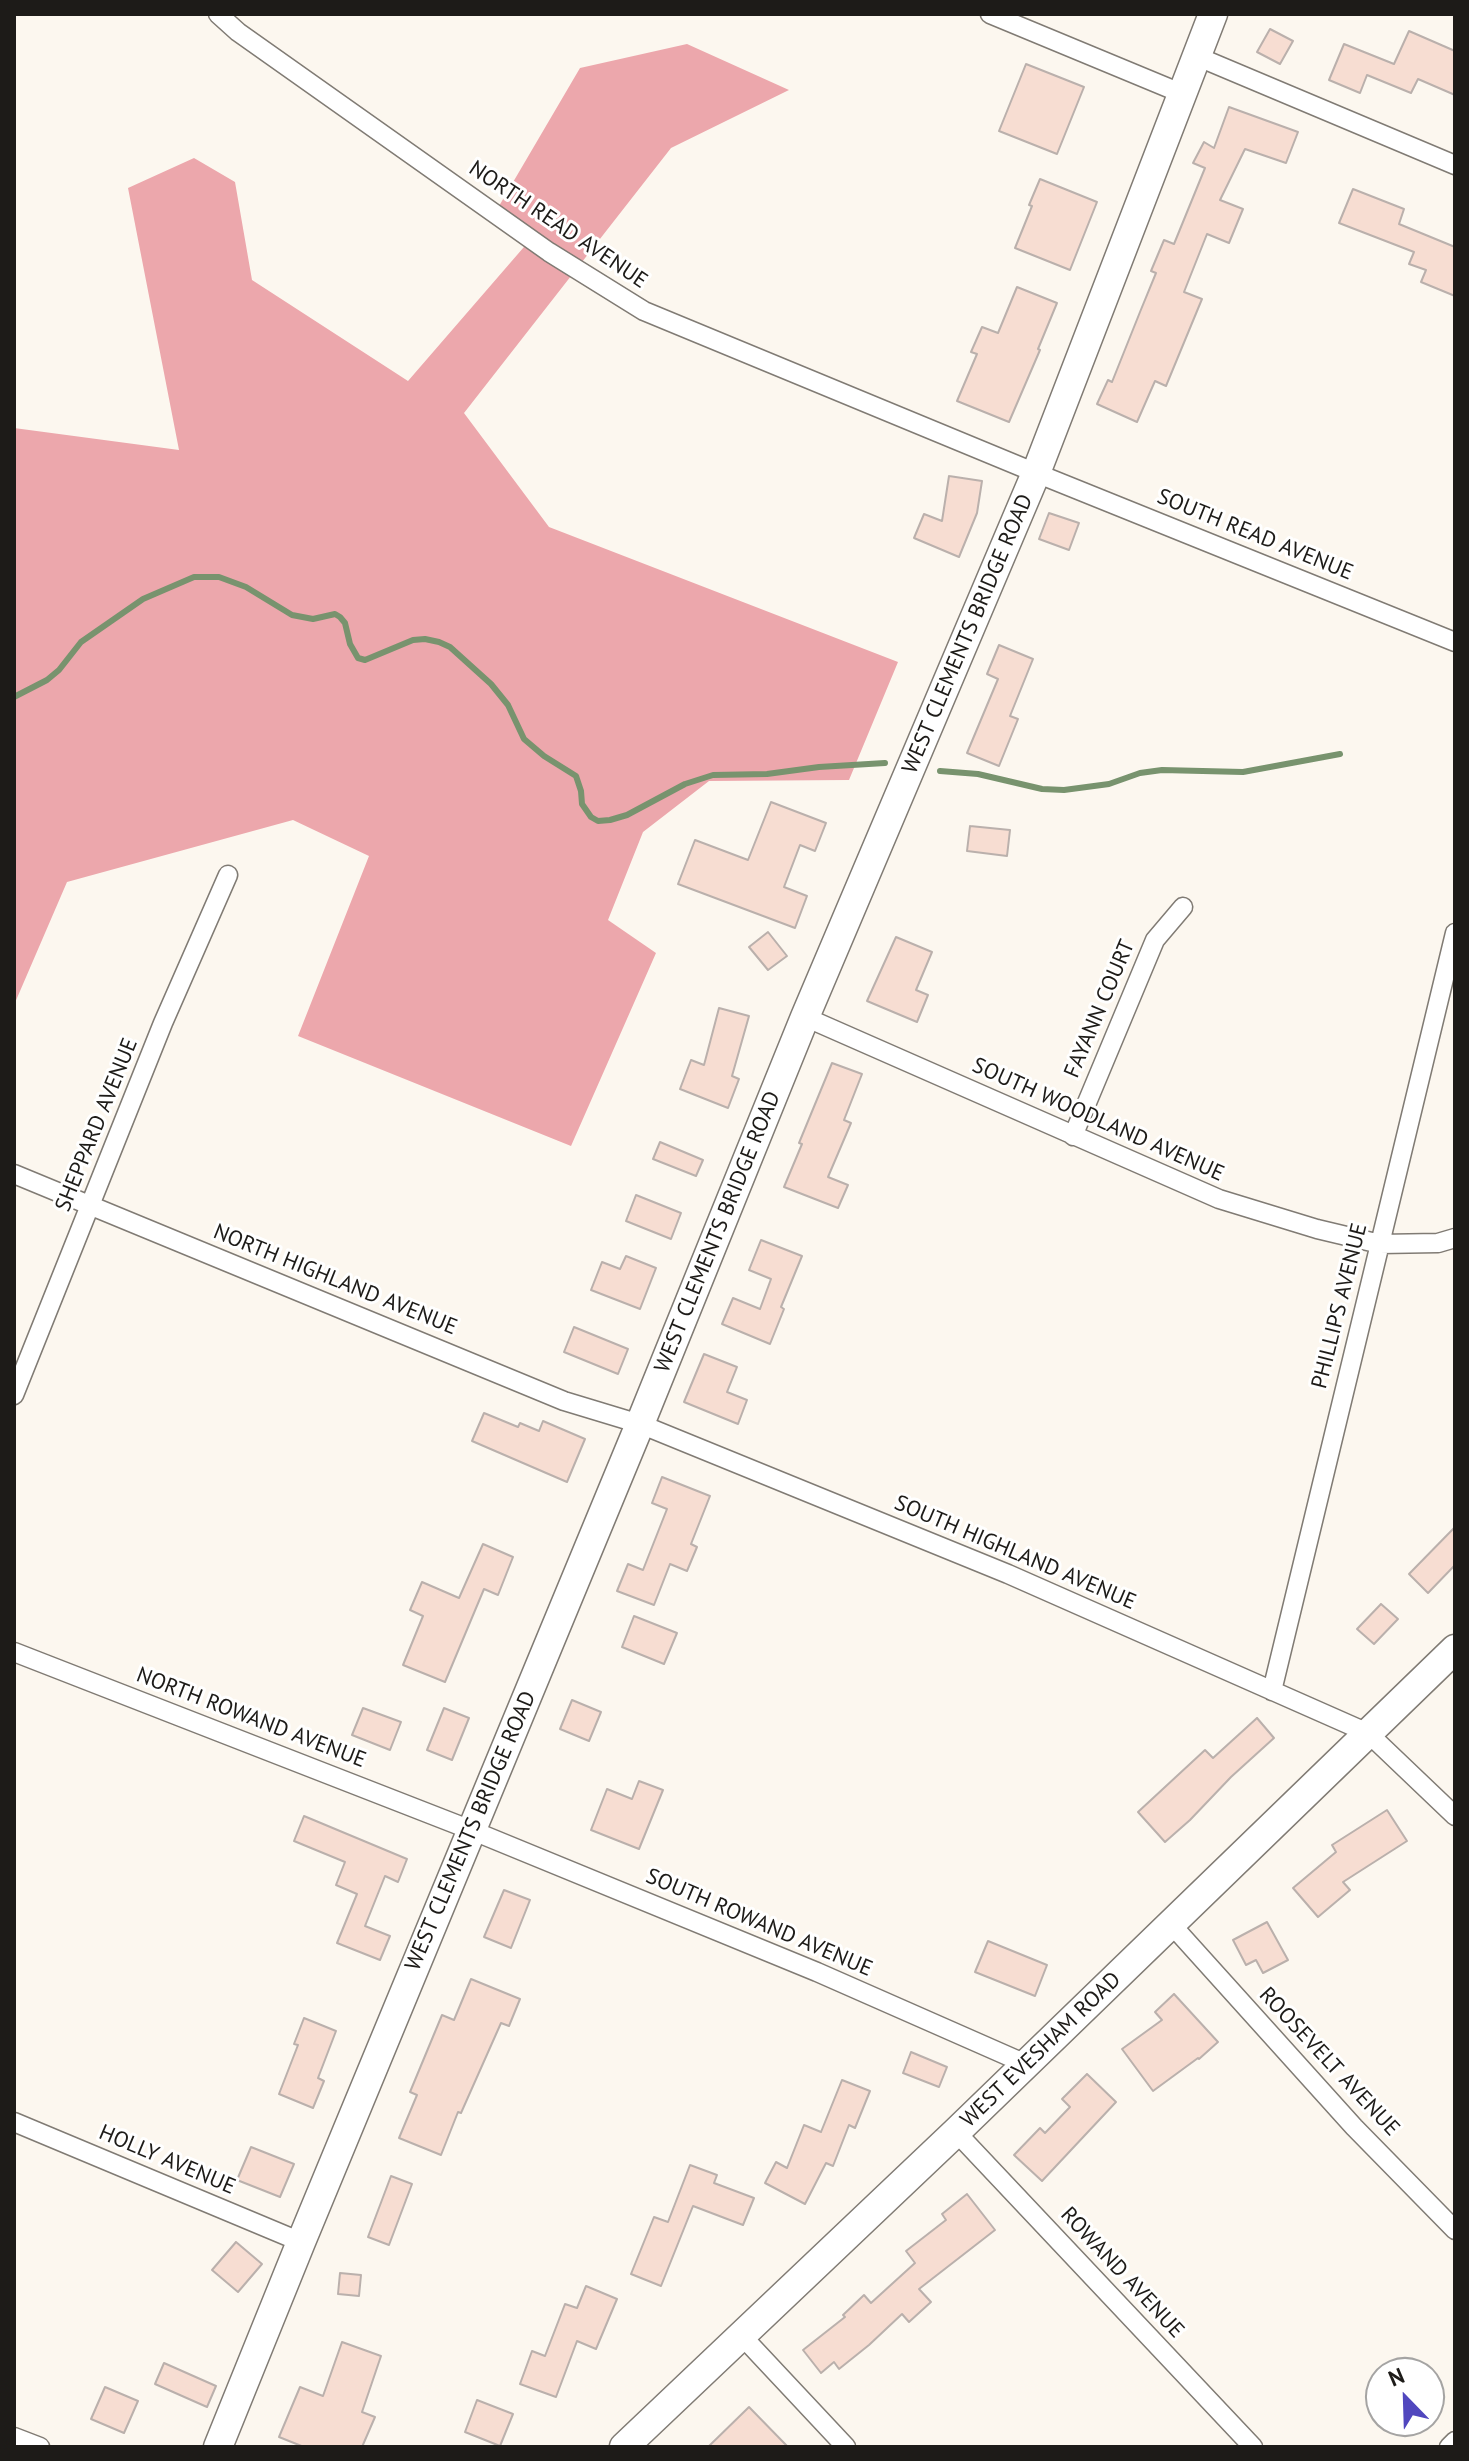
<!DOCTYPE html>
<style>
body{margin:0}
#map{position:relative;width:1469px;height:2461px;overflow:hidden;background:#fcf7ef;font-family:"PT Sans",sans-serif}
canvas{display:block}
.frame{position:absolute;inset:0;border:16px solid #1d1b18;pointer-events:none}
.north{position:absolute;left:1365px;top:2357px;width:80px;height:80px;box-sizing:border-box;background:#fff;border:2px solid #a5a4a3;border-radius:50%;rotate:337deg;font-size:22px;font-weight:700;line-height:32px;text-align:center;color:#1d1b18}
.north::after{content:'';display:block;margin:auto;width:28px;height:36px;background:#5147be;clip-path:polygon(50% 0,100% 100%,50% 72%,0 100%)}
</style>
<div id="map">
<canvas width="1469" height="2461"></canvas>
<div class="frame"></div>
<div class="north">N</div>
</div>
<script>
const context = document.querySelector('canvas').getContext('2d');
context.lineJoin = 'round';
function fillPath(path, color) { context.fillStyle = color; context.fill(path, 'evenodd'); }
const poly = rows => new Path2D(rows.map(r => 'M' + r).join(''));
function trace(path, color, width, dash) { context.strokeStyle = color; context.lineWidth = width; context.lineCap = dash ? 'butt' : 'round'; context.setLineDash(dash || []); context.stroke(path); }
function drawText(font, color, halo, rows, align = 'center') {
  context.font = font + ' "PT Sans",sans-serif'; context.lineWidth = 6; context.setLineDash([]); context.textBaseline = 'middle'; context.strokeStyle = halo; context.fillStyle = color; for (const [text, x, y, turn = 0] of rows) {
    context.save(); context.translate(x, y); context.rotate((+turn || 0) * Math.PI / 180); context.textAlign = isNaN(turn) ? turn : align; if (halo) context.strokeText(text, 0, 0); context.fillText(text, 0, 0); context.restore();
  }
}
fillPath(poly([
 [687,44,789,90,671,148,464,413,549,527,898,662,849,780,709,781,643,832,608,920,656,953,571,1146,298,1036,369,856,293,820,67,882,14,1005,14,428,179,450,128,188,194,158,235,182,252,280,408,381,530,240,492,218,580,68]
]), '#eca7ac');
trace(poly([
 [14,697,47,680,59,670,81,642,143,599,194,577,219,577,246,587,292,615,313,619,335,614,340,617,345,623,350,644,358,658,365,660,413,640,425,639,439,642,450,647,491,684,508,705,524,739,544,756,576,776,581,791,582,804,591,817,598,821,610,820,627,815,685,784,713,775,767,774,819,767,885,763],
 [940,771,978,774,1042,789,1064,790,1109,784,1140,773,1162,770,1243,772,1340,754]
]), '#78936e', 6);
const building = poly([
 [1270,29,1293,41,1280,64,1257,52,1270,29],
 [1409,31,1455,51,1455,95,1418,79,1411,93,1367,75,1360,93,1329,80,1344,44,1394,64,1409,31],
 [1026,64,1084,87,1057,154,999,131,1026,64],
 [1229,107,1298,132,1286,163,1245,149,1220,200,1243,209,1229,243,1207,234,1184,292,1202,299,1166,386,1155,381,1137,422,1097,404,1108,380,1112,382,1140,312,1156,273,1151,271,1164,240,1174,244,1205,168,1193,163,1204,142,1214,148,1229,107],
 [1040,179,1097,202,1070,270,1015,248,1032,206,1029,205,1040,179],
 [1353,189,1404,209,1399,224,1455,247,1455,296,1421,282,1426,270,1409,264,1414,252,1339,223,1353,189],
 [1017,287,1057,303,1038,349,1040,350,1009,422,957,401,977,354,971,352,982,327,998,333,1017,287],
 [949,476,982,481,977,513,959,557,914,538,924,514,942,521,949,476],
 [1049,513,1079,523,1069,550,1039,539,1049,513],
 [999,645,1033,659,1010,716,1018,719,999,766,967,753,998,679,987,674,999,645],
 [771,802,826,823,815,851,800,845,784,887,807,896,795,928,678,884,695,840,748,860,771,802],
 [970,826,1010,830,1007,856,967,851,970,826],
 [768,932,787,956,768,970,749,947,768,932],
 [896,937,932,952,916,990,928,995,917,1022,867,1001,896,937],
 [719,1008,749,1016,732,1076,739,1079,728,1108,680,1089,691,1060,704,1065,719,1008],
 [832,1063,862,1074,844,1120,851,1123,828,1177,848,1185,838,1208,784,1187,802,1144,799,1143,832,1063],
 [660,1142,703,1160,696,1176,653,1159,660,1142],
 [636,1195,681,1213,671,1239,626,1221,636,1195],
 [761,1240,802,1256,781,1307,784,1309,770,1344,722,1324,733,1298,760,1309,771,1279,749,1270,761,1240],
 [626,1256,656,1268,640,1309,591,1290,602,1262,620,1269,626,1256],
 [574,1327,628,1349,618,1374,564,1352,574,1327],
 [704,1354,737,1367,727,1392,747,1400,738,1424,684,1402,704,1354],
 [484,1413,518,1427,520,1423,539,1431,543,1421,585,1439,567,1482,472,1441,484,1413],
 [662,1477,710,1496,691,1544,697,1547,687,1571,670,1564,654,1605,617,1591,628,1564,643,1570,667,1509,652,1503,662,1477],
 [1455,1527,1455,1565,1428,1593,1409,1574,1455,1527],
 [483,1544,513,1557,498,1595,484,1589,445,1682,403,1665,423,1616,410,1610,422,1582,459,1598,483,1544],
 [1381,1604,1398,1619,1374,1644,1357,1629,1381,1604],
 [634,1616,677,1633,664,1664,622,1647,634,1616],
 [572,1700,601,1712,589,1741,560,1729,572,1700],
 [363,1708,401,1722,390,1750,352,1735,363,1708],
 [444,1708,469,1718,452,1760,427,1750,444,1708],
 [1257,1718,1274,1738,1231,1777,1190,1820,1165,1842,1138,1812,1205,1750,1213,1758,1257,1718],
 [639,1781,663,1790,639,1849,591,1830,607,1789,632,1799,639,1781],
 [1387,1810,1407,1841,1343,1882,1350,1890,1318,1917,1293,1888,1336,1852,1332,1845,1387,1810],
 [304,1816,407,1859,398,1882,385,1876,365,1926,390,1936,380,1960,337,1943,357,1894,336,1885,345,1862,294,1841,304,1816],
 [504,1890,530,1900,511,1948,484,1937,504,1890],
 [1267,1922,1288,1960,1263,1973,1256,1960,1246,1965,1233,1940,1267,1922],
 [988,1941,1047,1965,1035,1996,975,1972,988,1941],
 [471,1979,520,1999,509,2026,501,2023,461,2113,458,2112,441,2155,399,2138,417,2095,410,2092,442,2015,454,2020,471,1979],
 [1174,1994,1218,2042,1199,2059,1198,2058,1153,2091,1122,2049,1162,2020,1155,2012,1174,1994],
 [304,2018,336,2031,318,2078,324,2081,313,2108,279,2094,298,2045,294,2044,304,2018],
 [911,2052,947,2067,939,2087,903,2073,911,2052],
 [1087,2074,1116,2102,1042,2181,1014,2155,1040,2128,1045,2133,1070,2107,1062,2099,1087,2074],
 [842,2080,870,2091,855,2128,849,2125,833,2166,826,2163,805,2204,765,2183,776,2162,787,2168,804,2125,821,2132,842,2080],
 [251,2147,294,2164,280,2197,237,2180,251,2147],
 [690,2165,717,2175,714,2183,754,2198,743,2225,693,2206,661,2286,631,2274,654,2217,668,2222,690,2165],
 [391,2176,412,2184,389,2245,368,2237,391,2176],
 [967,2194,995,2230,919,2289,931,2302,909,2322,902,2314,869,2345,839,2369,834,2362,821,2373,803,2350,845,2317,843,2315,864,2295,871,2303,915,2263,906,2251,946,2220,942,2214,967,2194],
 [236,2242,262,2264,238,2292,212,2270,236,2242],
 [340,2273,361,2275,359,2296,338,2294,340,2273],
 [586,2286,617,2299,596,2349,577,2341,556,2397,520,2384,532,2351,545,2356,565,2304,577,2308,586,2286],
 [342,2342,381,2356,362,2412,375,2417,362,2447,304,2447,279,2437,300,2387,323,2396,342,2342],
 [164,2363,216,2386,207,2407,155,2384,164,2363],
 [105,2387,138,2401,124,2433,91,2419,105,2387],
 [477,2400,513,2414,500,2446,465,2432,477,2400],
 [749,2407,788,2447,708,2447,749,2407]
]);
fillPath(building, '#f7ddd2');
trace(building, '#bab0ac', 2);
const street = poly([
 [218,14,238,32,549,252,644,311,1036,473,1455,642],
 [990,14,1183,94],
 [1196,56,1455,165],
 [805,1017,1219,1199,1317,1229,1380,1244,1438,1243,1455,1238],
 [1073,1136,1155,940,1183,907],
 [14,1174,564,1401,640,1424,1008,1574,1368,1733,1455,1816],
 [14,1395,163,1023,228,875],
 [14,1652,471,1830,817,1972,1026,2064],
 [1272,1691,1455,933],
 [1171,1924,1354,2127,1455,2230],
 [14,2122,301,2242],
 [956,2132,1253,2447],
 [742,2336,846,2447],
 [14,2437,40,2447],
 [1449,2447,1455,2441]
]);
const primary = poly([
 [218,2447,301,2242,640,1424,805,1017,1036,473,1213,14],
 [624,2447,956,2132,1455,1649]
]);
trace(street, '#807b74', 21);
trace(primary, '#807b74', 31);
trace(street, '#fff', 18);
trace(primary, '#fff', 28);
drawText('22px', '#1d1b18', '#fff', [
 ["NORTH READ AVENUE",558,225,34],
 ["SOUTH READ AVENUE",1255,535,22],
 ["WEST CLEMENTS BRIDGE ROAD",968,634,-67],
 ["FAYANN COURT",1100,1009,-67],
 ["SOUTH WOODLAND AVENUE",1098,1120,24],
 ["SHEPPARD AVENUE",97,1125,-68],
 ["WEST CLEMENTS BRIDGE ROAD",718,1232,-68],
 ["NORTH HIGHLAND AVENUE",335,1280,22],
 ["PHILLIPS AVENUE",1340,1306,-76],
 ["SOUTH HIGHLAND AVENUE",1015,1553,23],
 ["NORTH ROWAND AVENUE",251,1718,21],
 ["WEST CLEMENTS BRIDGE ROAD",471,1831,-67],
 ["SOUTH ROWAND AVENUE",759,1923,23],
 ["WEST EVESHAM ROAD",1041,2050,-44],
 ["ROOSEVELT AVENUE",1329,2062,47],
 ["HOLLY AVENUE",167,2160,23],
 ["ROWAND AVENUE",1122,2273,47]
]);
</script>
